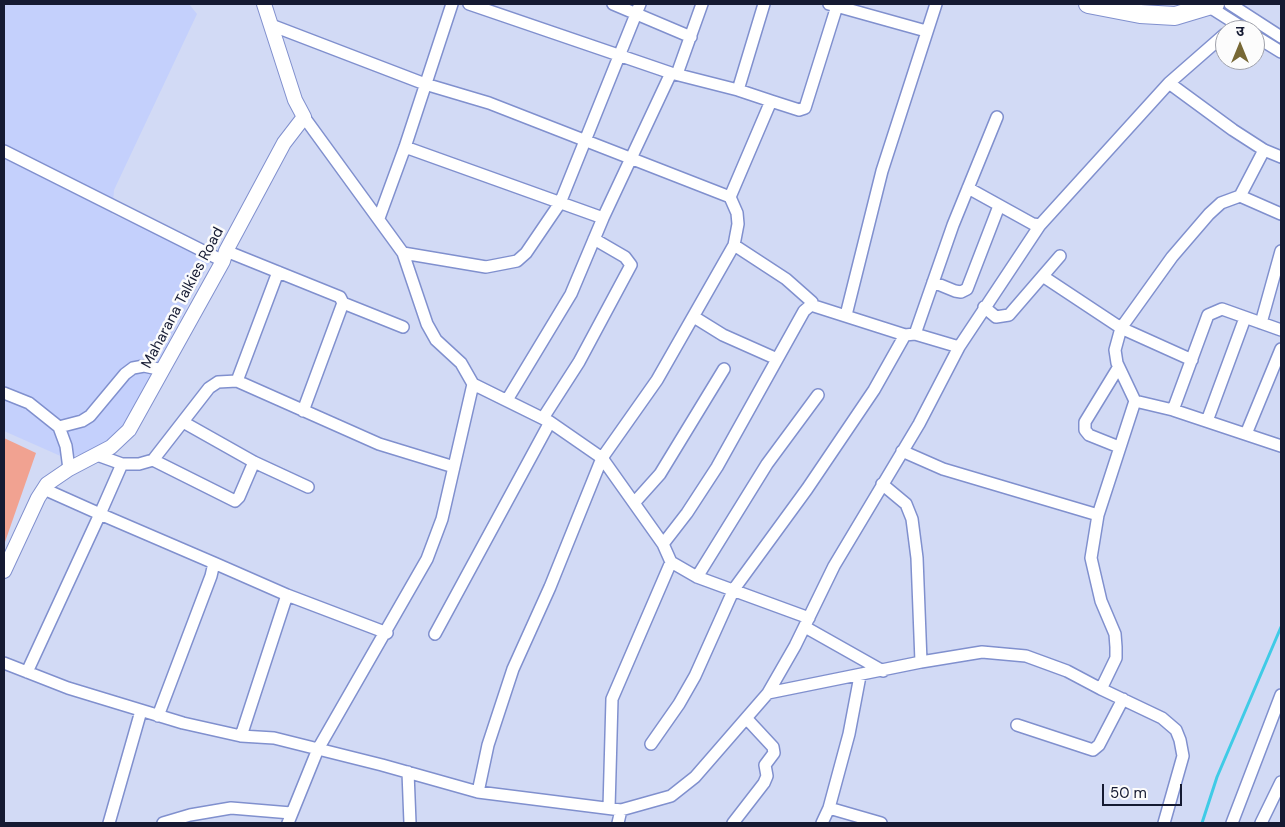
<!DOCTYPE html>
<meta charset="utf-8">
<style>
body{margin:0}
#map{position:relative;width:1285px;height:827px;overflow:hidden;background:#d2daf5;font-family:"DM Sans","Noto Sans Devanagari",sans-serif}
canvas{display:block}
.frame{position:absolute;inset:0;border:5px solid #151a32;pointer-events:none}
.north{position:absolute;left:1215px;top:20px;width:50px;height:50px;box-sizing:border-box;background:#fcfcfc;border:1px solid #a0a2ab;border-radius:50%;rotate:0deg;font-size:14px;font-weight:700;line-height:20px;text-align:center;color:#151a32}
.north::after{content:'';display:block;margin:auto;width:18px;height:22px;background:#776835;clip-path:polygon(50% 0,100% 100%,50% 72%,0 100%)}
.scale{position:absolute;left:1102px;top:784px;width:80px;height:22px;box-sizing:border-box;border:2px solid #151a32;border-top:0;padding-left:6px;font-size:15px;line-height:18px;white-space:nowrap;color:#151a32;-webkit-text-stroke:4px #fcfcfc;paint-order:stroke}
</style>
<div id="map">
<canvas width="1285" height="827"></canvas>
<div class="frame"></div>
<div class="north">उ</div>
<div class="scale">50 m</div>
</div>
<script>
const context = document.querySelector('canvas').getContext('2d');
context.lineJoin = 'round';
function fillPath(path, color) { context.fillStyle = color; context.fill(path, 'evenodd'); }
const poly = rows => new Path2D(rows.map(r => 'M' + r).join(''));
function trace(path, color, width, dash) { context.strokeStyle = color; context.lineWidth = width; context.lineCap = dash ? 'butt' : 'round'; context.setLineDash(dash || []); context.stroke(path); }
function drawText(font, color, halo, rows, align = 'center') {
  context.font = font + ' "DM Sans",sans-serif'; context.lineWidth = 5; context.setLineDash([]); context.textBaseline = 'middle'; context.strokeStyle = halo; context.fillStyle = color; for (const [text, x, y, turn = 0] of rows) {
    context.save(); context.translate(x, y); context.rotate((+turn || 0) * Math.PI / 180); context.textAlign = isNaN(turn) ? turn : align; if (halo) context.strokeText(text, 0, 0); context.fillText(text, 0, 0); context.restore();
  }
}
fillPath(poly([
 [4,4,189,4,197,14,114,190,112,214,212,258,130,416,113,438,93,451,65,458,4,431]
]), '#c4d0fc');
fillPath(poly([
 [4,438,36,453,5,542,4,541]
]), '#f1a291');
trace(poly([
 [1202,823,1217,777,1281,627]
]), '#3fcbe6', 3);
const minor = poly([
 [469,4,671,73,738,90],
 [613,4,691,37],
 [829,4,926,31],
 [1205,4,1246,30],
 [1230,4,1281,37],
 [271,25,425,84,489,103,730,197,771,101,738,90,764,4],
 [1255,36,1281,52],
 [677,74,702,4],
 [1169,83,1233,130,1264,150,1281,157],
 [771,101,799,110,805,108,837,6],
 [304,117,403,253,427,324,436,340,461,363,473,384,550,422,602,458,663,544,671,562,697,577,809,618],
 [405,147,603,218],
 [4,151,223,261],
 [968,188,1033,224,1040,225],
 [1240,196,1281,214],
 [379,218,405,147,452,4],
 [734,245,786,279,812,302,811,305],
 [226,251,340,297,343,303,303,411],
 [403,253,486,267,517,261,526,253,560,203,640,4],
 [1044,277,1121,328,1115,350,1117,363,1135,401],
 [933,282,955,291,961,292,967,289,999,206],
 [343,303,403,327],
 [984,307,996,317,1009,315,1060,256],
 [846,315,882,171,936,4],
 [694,317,723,335,777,359],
 [1261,323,1281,251],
 [915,334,953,225,997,117],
 [1192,360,1121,328,1172,257,1209,214,1221,203,1240,196,1264,150],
 [1118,368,1085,422,1085,430,1089,435,1119,447],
 [237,381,278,272],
 [4,393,29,403,59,427,66,446,69,469],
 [507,400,571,294,603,218,671,73],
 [1173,410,1281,446],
 [543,418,579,362,631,265,625,257,594,239],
 [1207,421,1245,318],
 [183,422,254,462,308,487],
 [59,427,82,421,90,416,125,374,133,368,144,366,163,370],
 [1246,434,1281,349],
 [902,451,943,469,1098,515,1135,401,1173,410,1208,315,1222,309,1281,330],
 [97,455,122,464,139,464,153,460,209,388,218,382,237,381,379,444,454,467],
 [153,460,235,501,239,497,254,462],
 [122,464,100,514,214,563],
 [882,484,906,504,912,519,917,558,921,662],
 [634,503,660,474,724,369],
 [1098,515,1091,558,1101,601,1115,634,1116,647,1116,658,1101,689,1162,718,1176,730,1180,740,1183,756,1164,823],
 [663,544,687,513,717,467,804,311,811,305,905,335,915,334,959,347],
 [697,577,767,464,818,395],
 [805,627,883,671],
 [435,634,550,422],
 [4,663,68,688,183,723,241,736,274,738,382,765,478,792,621,810,671,796,695,777,768,693,795,646,834,566,919,424,959,347,1040,225,1169,83,1225,34],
 [27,672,100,514,44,489],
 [768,693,921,662,982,652,1026,656,1067,671,1101,689],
 [158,716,211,576,214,563,287,595,387,633],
 [1017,725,1093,750,1099,745,1123,699],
 [241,736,287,595],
 [651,744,679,704,695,676,734,589,807,489,874,390,905,335],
 [408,772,410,823],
 [478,792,488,745,513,669,550,587,602,458,657,380,734,245,738,224,737,213,730,197],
 [609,808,612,699,671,562],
 [829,808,849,734,860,676],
 [109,823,141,711],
 [163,823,190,815,231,808,291,813],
 [288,823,318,749,427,559,442,519,473,384],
 [618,823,621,810],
 [733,823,764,783,767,776,765,765,774,753,773,747,747,719],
 [822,823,829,808,881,823],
 [1232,823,1281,695],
 [1261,823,1281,782]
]);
const tertiary = poly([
 [4,571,38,498,47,484,69,469,111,447,129,430,223,261,226,251,284,143,304,117,295,100,264,4]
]);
const primary = poly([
 [1088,4,1140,14,1175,16,1215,4]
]);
trace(minor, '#8090ce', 14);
trace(tertiary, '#8090ce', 16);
trace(primary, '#8090ce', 20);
trace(minor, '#fff', 11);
trace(tertiary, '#fff', 14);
trace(primary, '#fff', 18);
drawText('15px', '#151a32', '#fcfcfc', [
 ["Maharana Talkies Road",183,298,-62]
]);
</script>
